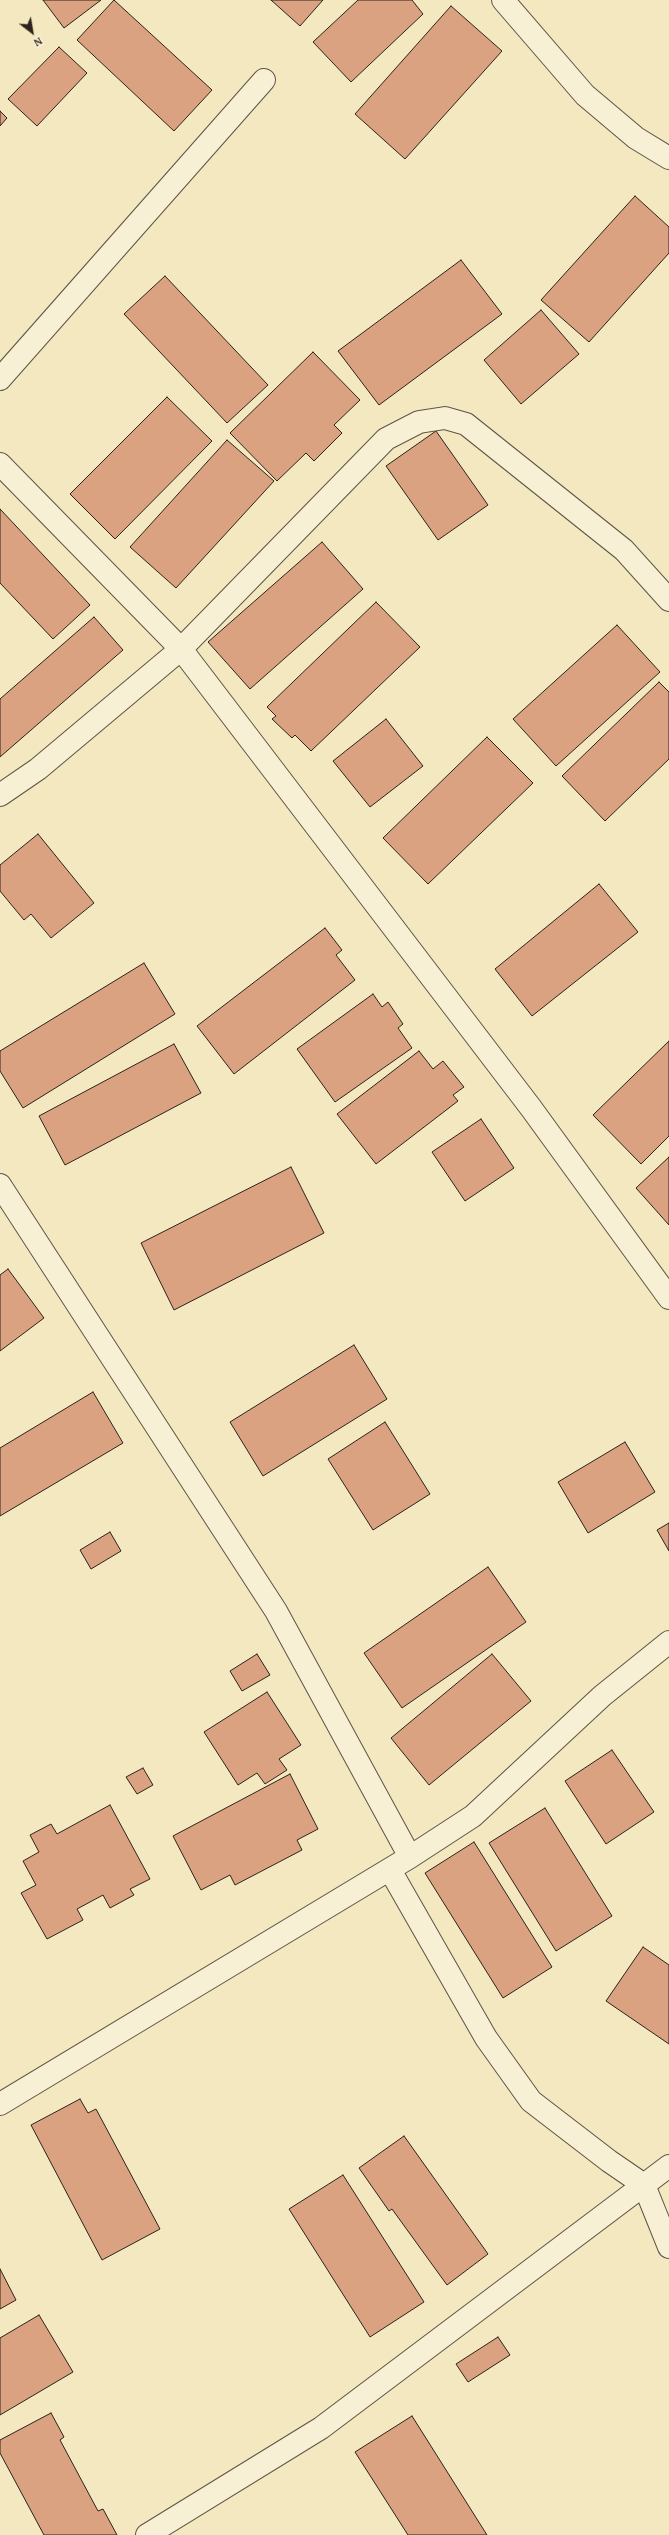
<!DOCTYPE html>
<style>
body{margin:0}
#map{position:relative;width:669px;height:2535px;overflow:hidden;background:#f3e8bf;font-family:"Gentium Book Plus",serif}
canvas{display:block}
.north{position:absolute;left:12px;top:12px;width:40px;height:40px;-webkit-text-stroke:3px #f7f0d5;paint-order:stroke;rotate:149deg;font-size:11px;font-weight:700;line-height:16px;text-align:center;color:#2d231c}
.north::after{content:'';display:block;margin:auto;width:14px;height:18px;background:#2d231c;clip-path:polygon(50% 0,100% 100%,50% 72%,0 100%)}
</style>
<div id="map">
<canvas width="669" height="2535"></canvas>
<div class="north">N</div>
</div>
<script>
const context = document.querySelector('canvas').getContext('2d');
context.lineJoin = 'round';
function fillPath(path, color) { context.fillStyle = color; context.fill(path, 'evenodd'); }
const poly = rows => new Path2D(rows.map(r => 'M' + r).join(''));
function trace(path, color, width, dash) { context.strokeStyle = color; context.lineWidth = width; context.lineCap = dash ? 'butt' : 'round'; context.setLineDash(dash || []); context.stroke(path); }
const building = poly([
 [43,0,101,0,64,28,43,0],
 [114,0,212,90,174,131,77,40,114,0],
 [271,0,323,0,300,26,271,0],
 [358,0,412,0,423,14,351,82,313,42,358,0],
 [451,6,502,51,405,159,355,114,451,6],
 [59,47,87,73,37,126,8,99,59,47],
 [0,111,7,118,0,126,0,111],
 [635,196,669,227,669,253,589,342,541,300,635,196],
 [461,260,502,314,379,405,338,351,461,260],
 [165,276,268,385,227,423,124,314,165,276],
 [541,310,579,354,521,404,484,360,541,310],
 [313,352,360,400,334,425,342,433,314,461,306,453,277,481,230,433,313,352],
 [167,397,212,441,115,539,70,494,167,397],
 [436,431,488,505,438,540,386,466,436,431],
 [227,440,274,481,176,588,130,547,227,440],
 [0,509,90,605,53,639,0,583,0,509],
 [322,542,363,589,250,689,208,642,322,542],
 [376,602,420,647,311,751,295,735,292,738,272,719,276,716,267,707,376,602],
 [94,617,123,650,0,757,0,699,94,617],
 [617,625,660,672,556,766,513,719,617,625],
 [659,682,669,692,669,759,605,821,562,776,659,682],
 [386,719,423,766,370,807,333,761,386,719],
 [487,737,533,783,428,884,383,838,487,737],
 [38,834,94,903,51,938,31,914,24,920,0,891,0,865,38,834],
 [599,884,638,932,532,1016,495,969,599,884],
 [325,928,342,950,336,955,355,980,234,1074,197,1026,325,928],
 [144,963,175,1014,23,1108,0,1071,0,1051,144,963],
 [373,994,382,1007,388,1002,403,1024,398,1028,412,1048,335,1102,297,1049,373,994],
 [669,1041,669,1136,641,1164,593,1115,669,1041],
 [174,1044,201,1093,65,1165,39,1116,174,1044],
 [419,1051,433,1069,443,1061,464,1087,453,1095,458,1101,376,1164,337,1114,419,1051],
 [481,1119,514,1168,465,1201,432,1152,481,1119],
 [669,1157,669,1225,636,1188,669,1157],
 [291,1167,324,1233,174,1310,141,1243,291,1167],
 [8,1269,44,1318,0,1351,0,1275,8,1269],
 [354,1345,387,1399,263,1476,230,1422,354,1345],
 [93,1392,123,1443,0,1516,0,1448,93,1392],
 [385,1422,430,1494,373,1530,328,1459,385,1422],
 [625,1442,655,1492,588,1533,558,1482,625,1442],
 [669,1523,669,1551,657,1530,669,1523],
 [110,1532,121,1551,91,1569,80,1550,110,1532],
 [488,1567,526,1622,402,1708,364,1653,488,1567],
 [257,1654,270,1675,242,1691,230,1671,257,1654],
 [492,1654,531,1701,429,1785,391,1738,492,1654],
 [267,1692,301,1745,279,1759,287,1770,265,1784,257,1773,238,1785,204,1732,267,1692],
 [612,1750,654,1812,606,1844,565,1781,612,1750],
 [143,1768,153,1785,137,1794,126,1777,143,1768],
 [290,1774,318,1829,297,1840,302,1850,235,1885,230,1875,201,1890,173,1836,290,1774],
 [110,1805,150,1879,130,1889,134,1895,110,1908,103,1895,77,1909,83,1920,47,1939,21,1893,36,1885,23,1861,39,1852,30,1835,51,1824,57,1834,110,1805],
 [545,1808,612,1916,556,1951,489,1843,545,1808],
 [474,1842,552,1967,503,1998,425,1873,474,1842],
 [643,1947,669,1965,669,2044,606,2001,643,1947],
 [80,2099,88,2113,96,2109,160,2229,102,2260,31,2125,80,2099],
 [404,2136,488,2254,447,2285,392,2209,389,2211,359,2168,404,2136],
 [343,2175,424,2302,370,2337,289,2209,343,2175],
 [0,2269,16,2300,0,2309,0,2269],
 [39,2315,73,2372,0,2415,0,2338,39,2315],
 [498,2337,510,2355,468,2382,456,2364,498,2337],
 [51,2413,64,2437,60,2440,98,2511,103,2509,117,2535,44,2535,0,2453,0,2440,51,2413],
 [412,2416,487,2535,408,2535,355,2452,412,2416]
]);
fillPath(building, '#daa281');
trace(building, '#2d231c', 1);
const street = poly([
 [503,0,585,95,636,138,669,158],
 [0,379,264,80],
 [0,464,181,649,531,1108,669,1298],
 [0,795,38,769,181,649,386,439,419,422,445,418,466,424,624,550,669,600],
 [0,1185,276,1611,410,1857],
 [390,1870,486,2038,531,2101,609,2161,644,2185,669,2247],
 [0,2104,410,1857,473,1816,602,1696,669,1642],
 [147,2535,321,2428,669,2166]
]);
trace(street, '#5e5445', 24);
trace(street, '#f7f0d5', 22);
</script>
